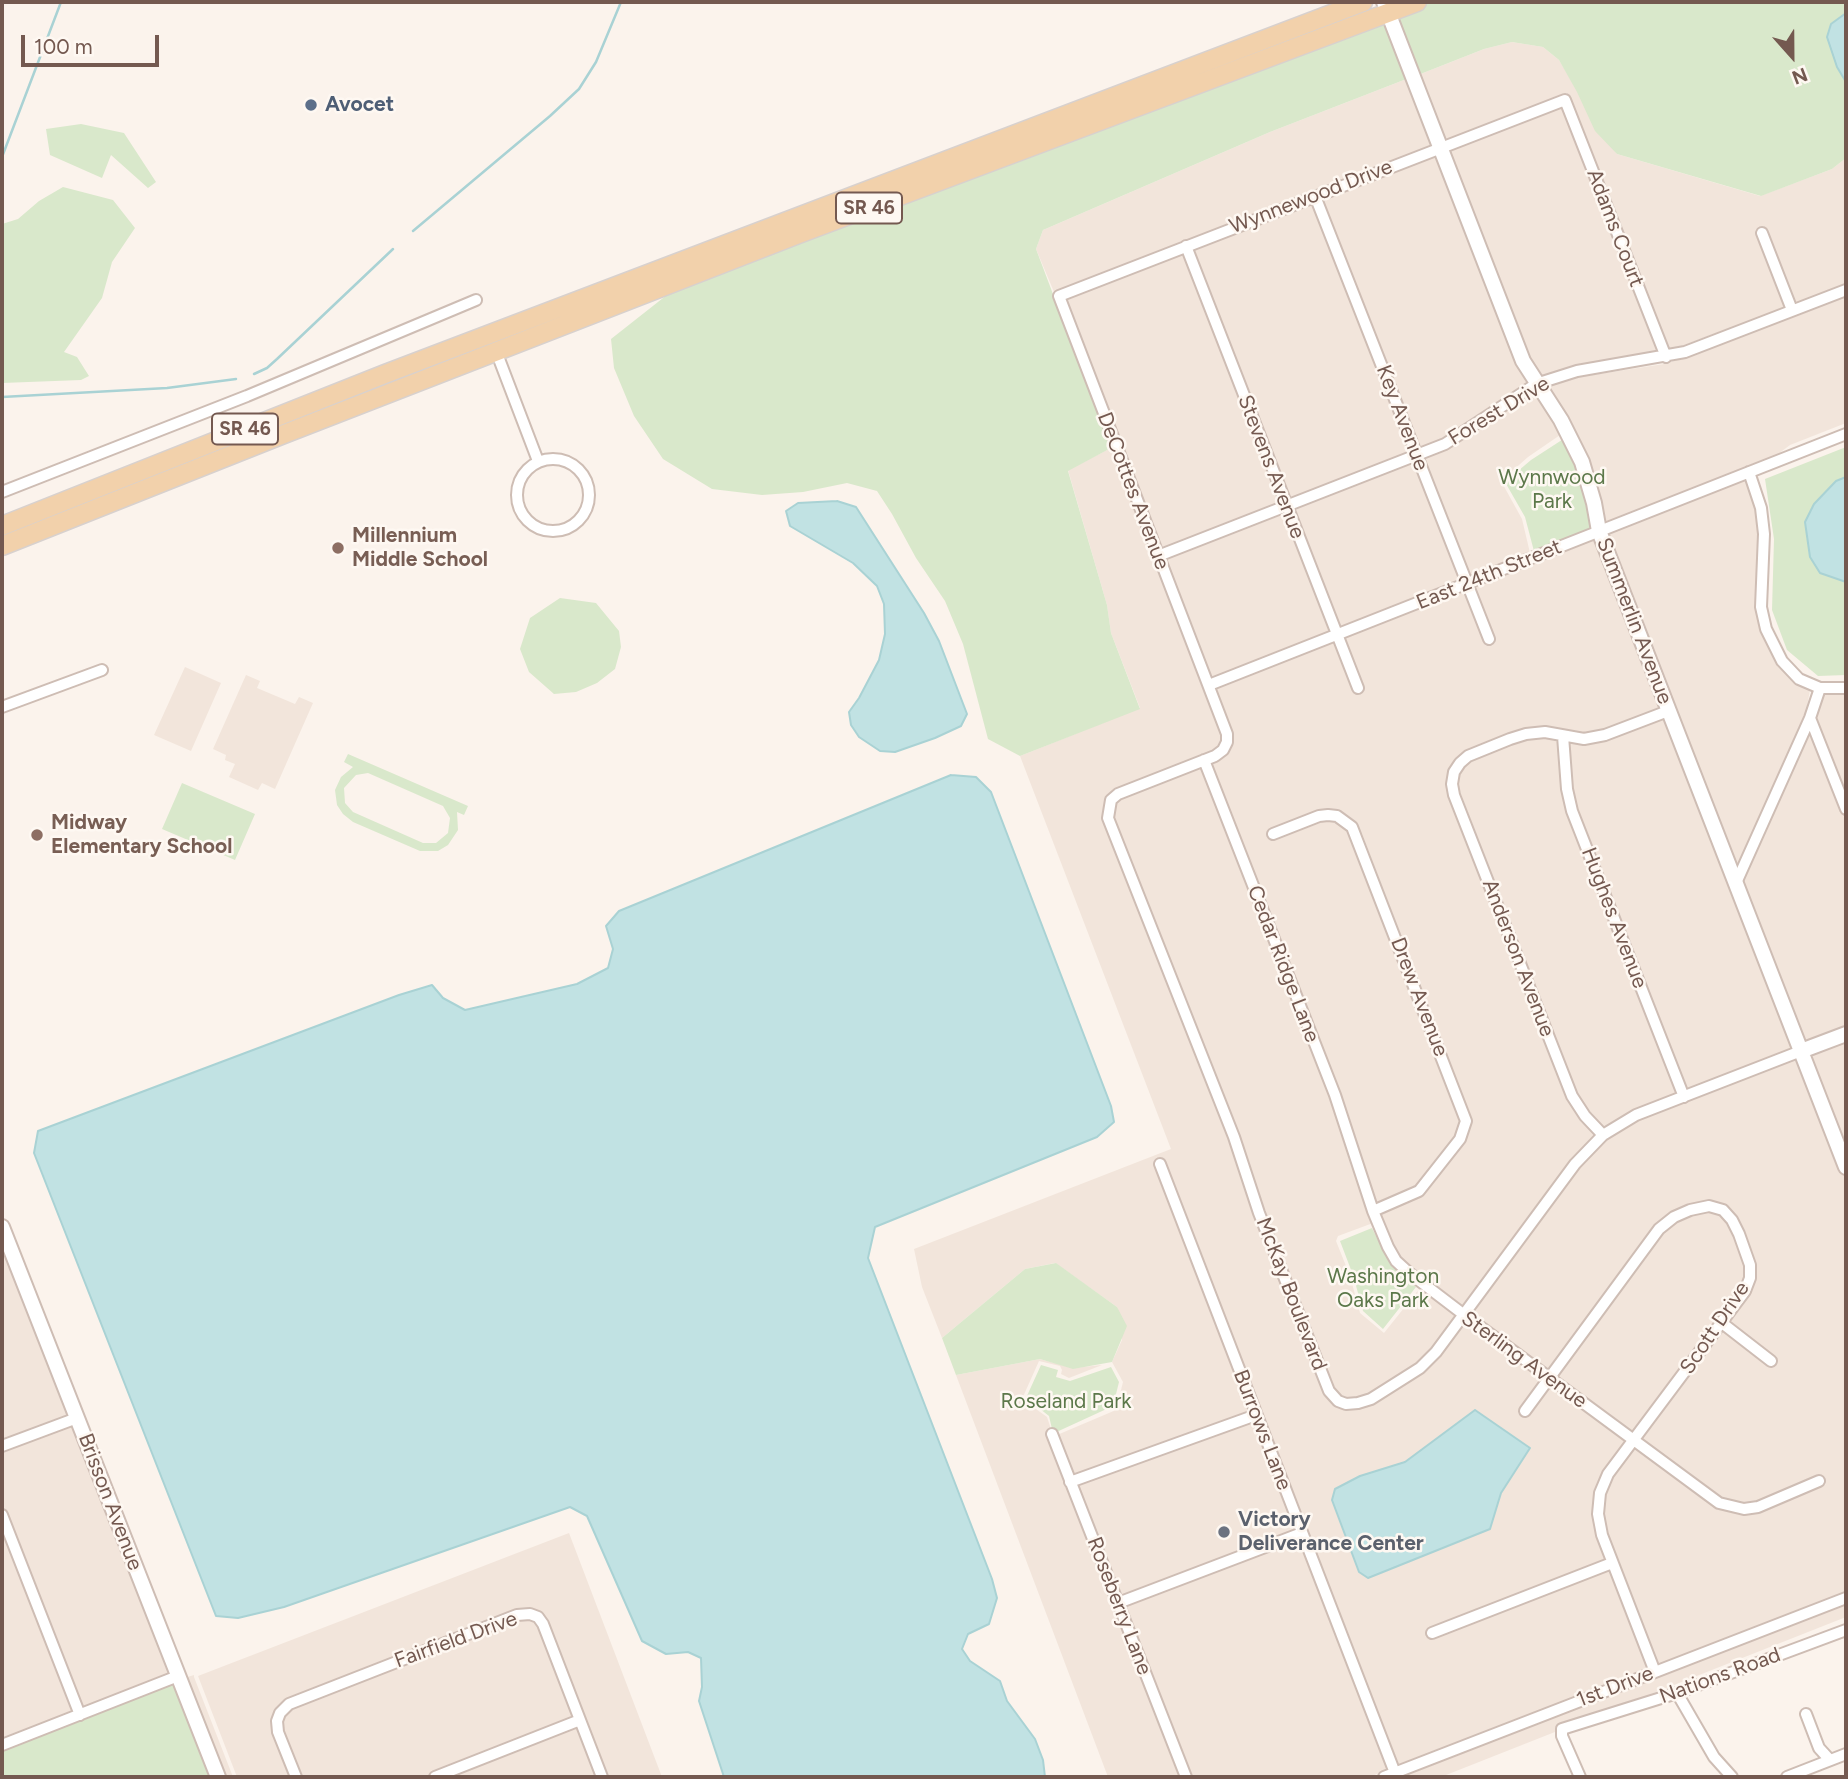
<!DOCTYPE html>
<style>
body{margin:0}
#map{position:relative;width:1848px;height:1779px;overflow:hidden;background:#fbf3ec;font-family:Figtree,sans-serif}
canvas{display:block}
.frame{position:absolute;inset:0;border:4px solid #745950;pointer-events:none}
.north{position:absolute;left:1757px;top:21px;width:70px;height:70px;-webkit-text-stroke:5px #fef8f2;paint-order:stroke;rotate:159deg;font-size:19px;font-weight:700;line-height:28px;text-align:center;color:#745950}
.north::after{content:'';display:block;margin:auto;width:24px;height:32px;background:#745950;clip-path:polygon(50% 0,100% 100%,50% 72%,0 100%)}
.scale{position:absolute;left:21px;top:35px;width:138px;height:32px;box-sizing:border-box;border:4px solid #745950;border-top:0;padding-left:9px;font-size:21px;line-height:24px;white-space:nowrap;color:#745950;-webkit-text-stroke:5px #fef8f2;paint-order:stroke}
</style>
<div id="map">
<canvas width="1848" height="1779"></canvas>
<div class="frame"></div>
<div class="north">N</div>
<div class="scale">100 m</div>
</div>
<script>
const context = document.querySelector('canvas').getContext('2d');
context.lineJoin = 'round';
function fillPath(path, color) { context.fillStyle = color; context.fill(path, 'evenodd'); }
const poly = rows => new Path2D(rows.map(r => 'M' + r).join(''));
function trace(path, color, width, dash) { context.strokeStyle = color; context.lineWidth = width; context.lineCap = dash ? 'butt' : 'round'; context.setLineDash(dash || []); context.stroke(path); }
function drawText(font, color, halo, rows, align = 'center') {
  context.font = font + ' Figtree,sans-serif'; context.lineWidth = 5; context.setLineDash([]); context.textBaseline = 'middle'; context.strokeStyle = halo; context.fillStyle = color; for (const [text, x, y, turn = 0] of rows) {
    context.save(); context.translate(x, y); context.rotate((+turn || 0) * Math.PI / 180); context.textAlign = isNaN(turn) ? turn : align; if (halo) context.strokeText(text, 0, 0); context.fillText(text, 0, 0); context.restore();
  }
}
fillPath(poly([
 [1512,42,1543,47,1559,60,1617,154,1760,196,1832,169,1846,158,1846,284,1794,304,1763,226,1755,230,1786,307,1668,351,1567,93,1443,141,1418,75,1484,49],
 [1409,78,1434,144,1054,292,1036,249,1043,230,1270,132],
 [1562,106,1659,353,1576,366,1537,377,1447,151],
 [1438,154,1529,382,1443,440,1419,449,1321,199],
 [1312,202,1410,453,1289,500,1192,249],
 [1183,252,1280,504,1160,549,1065,300],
 [1846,295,1846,423,1790,445,1774,457,1603,524,1544,387,1579,377,1664,364,1687,357],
 [1535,391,1563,433,1528,457,1501,481,1522,519,1530,553,1470,577,1423,459,1448,449],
 [1111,448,1222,734,1219,746,1213,751,1115,789,1106,798,1104,820,1229,1139,1325,1394,1335,1405,1345,1409,1359,1409,1373,1404,1437,1359,1464,1321,1542,1378,1519,1411,1526,1418,1550,1384,1626,1441,1605,1470,1597,1537,1605,1560,1426,1630,1431,1640,1609,1570,1648,1668,1397,1766,1162,1158,1154,1161,1250,1412,1073,1475,1057,1435,1116,1410,1123,1382,1112,1362,1122,1340,1117,1307,1055,1263,1025,1269,942,1338,922,1287,914,1249,1171,1149,1020,756,1140,708,1111,633,1107,605,1068,470],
 [1436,1441,1530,1448,1501,1493,1490,1529,1368,1578,1360,1476,1405,1462],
 [1414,463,1461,581,1340,628,1293,510],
 [1747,479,1756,509,1759,534,1756,607,1762,630,1810,690,1805,718,1736,871,1606,534],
 [1284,514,1331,632,1211,678,1164,559],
 [1597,538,1662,707,1603,729,1584,733,1544,727,1526,729,1509,734,1465,752,1450,766,1447,773,1567,1097,1596,1134,1571,1161,1461,1307,1410,1268,1400,1257,1379,1214,1412,1201,1429,1189,1464,1142,1470,1123,1467,1108,1362,834,1348,816,1338,811,1317,811,1267,832,1271,841,1328,820,1336,821,1348,830,1461,1121,1456,1136,1416,1187,1375,1204,1210,764,1226,755,1231,745,1230,724,1215,688,1335,642,1356,694,1364,691,1344,638,1465,591,1486,646,1495,643,1474,587],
 [185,667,221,683,191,751,154,735],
 [246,675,260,681,257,688,295,704,299,697,313,703,275,789,262,783,258,790,229,777,235,764,225,760,226,755,213,749],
 [1824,693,1846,693,1846,796,1815,718],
 [1666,717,1795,1048,1687,1090,1577,810,1572,788,1568,741],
 [1810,731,1846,822,1846,1028,1804,1045,1741,884],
 [1545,737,1559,740,1563,789,1678,1093,1634,1110,1603,1128,1576,1094,1457,784,1458,774,1471,761,1512,744,1528,739],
 [1201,767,1330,1097,1351,1166,1373,1223,1338,1236,1336,1241,1350,1276,1360,1313,1384,1333,1420,1288,1456,1315,1432,1348,1417,1363,1369,1394,1356,1398,1340,1397,1333,1388,1113,817,1115,803,1121,799],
 [1846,1039,1846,1154,1808,1055],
 [1799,1058,1846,1180,1846,1592,1657,1665,1607,1534,1603,1515,1605,1495,1613,1477,1635,1447,1716,1507,1729,1512,1745,1514,1760,1512,1826,1484,1821,1475,1757,1502,1744,1504,1730,1502,1720,1498,1640,1439,1724,1330,1772,1368,1778,1360,1729,1322,1750,1293,1755,1281,1724,1205,1708,1201,1689,1204,1671,1212,1656,1224,1547,1370,1470,1314,1578,1168,1606,1139,1638,1120],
 [1709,1211,1720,1215,1728,1223,1745,1266,1745,1277,1741,1288,1632,1433,1556,1376,1663,1233,1676,1222,1692,1215],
 [2,1240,71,1415,2,1441],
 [1040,1359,1073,1368,1102,1365,1069,1378,1061,1374,1062,1370,1060,1366,1039,1361,1022,1399,1047,1417,1051,1429,1046,1431,1181,1777,1108,1777,956,1375],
 [1254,1422,1296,1530,1120,1596,1077,1485],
 [75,1425,172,1672,82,1709,2,1502,2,1452],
 [2,1528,73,1712,2,1739],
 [569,1533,662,1777,237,1777,198,1676],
 [1299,1540,1388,1770,1369,1777,1191,1777,1124,1606],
 [1846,1603,1846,1617,1441,1777,1399,1777],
 [194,1675,194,1677,233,1777,224,1777,184,1678]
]), '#f2e5db');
fillPath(poly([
 [1432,2,1846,2,1846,13,1832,24,1827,37,1837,67,1846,82,1846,158,1832,169,1761,196,1617,154,1595,131,1577,92,1559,60,1543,47,1512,42,1484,49,1418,75,1395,16],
 [1386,19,1409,78,1270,132,1043,230,1036,249,1111,448,1068,471,1107,605,1111,633,1140,709,1020,756,988,739,963,644,945,601,916,558,892,514,877,491,847,483,803,492,762,495,712,489,663,459,634,416,614,368,611,339,677,287],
 [81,124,124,133,156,182,148,188,111,155,102,178,50,155,46,129],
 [63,187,113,200,135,228,112,262,102,298,64,352,77,357,89,376,81,380,2,383,2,224,18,219,39,201],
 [1568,436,1597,531,1535,555,1525,517,1505,482,1531,460],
 [1846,447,1846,675,1818,676,1787,650,1772,610,1774,539,1765,479],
 [560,598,596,603,619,631,621,647,615,669,597,683,576,692,554,694,529,672,520,649,530,618],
 [348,754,468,806,464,815,457,812,458,830,448,845,438,851,420,851,353,822,343,814,337,805,335,790,341,777,353,767,344,762],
 [368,773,443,806,450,818,448,833,436,843,423,843,353,812,345,803,344,788,356,775],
 [182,783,255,814,235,860,162,829],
 [1372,1228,1390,1264,1416,1287,1383,1329,1363,1311,1353,1275,1340,1241],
 [1056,1263,1117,1307,1127,1326,1112,1362,1073,1369,1040,1359,956,1375,942,1338,1025,1269],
 [1041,1365,1058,1370,1056,1377,1070,1381,1111,1367,1119,1382,1113,1406,1050,1435,1052,1429,1049,1416,1026,1398],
 [176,1682,213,1777,2,1777,2,1751]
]), '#d9e8cb');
const water = poly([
 [1846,13,1846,82,1837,67,1827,37,1831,24,1846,13],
 [1846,477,1846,582,1820,573,1810,557,1805,522,1814,504,1836,481,1846,477],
 [837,501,856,507,924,613,939,641,967,714,961,726,935,738,895,752,880,751,859,737,851,725,849,712,859,698,879,660,885,634,884,604,877,586,853,563,790,526,786,511,798,503,837,501],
 [951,775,976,777,991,792,1111,1106,1114,1122,1097,1137,875,1227,868,1258,992,1579,997,1598,989,1624,968,1634,962,1649,970,1661,1000,1681,1007,1701,1035,1739,1043,1760,1045,1777,724,1777,699,1701,702,1687,701,1658,688,1652,666,1654,642,1641,587,1516,570,1507,284,1607,238,1618,216,1616,34,1153,38,1131,399,995,432,985,443,998,465,1010,577,984,608,968,613,949,606,926,619,911,951,775],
 [1475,1410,1530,1448,1501,1493,1490,1529,1368,1578,1359,1572,1332,1500,1335,1489,1360,1476,1405,1462,1475,1410]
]);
fillPath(water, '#c1e2e3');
trace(water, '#a9d2d4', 2);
trace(poly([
 [2,157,61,2],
 [413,231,550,116,579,89,596,62,621,2],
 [254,374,267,368,277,359,393,249],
 [2,397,167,388,236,379]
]), '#a9d2d4', 2.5);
const minor = poly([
 [1315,196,1489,639],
 [1762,233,1792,310],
 [1186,246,1358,688],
 [496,351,538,461],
 [1666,357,1565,100,1059,296,1227,734,1227,742,1223,750,1215,756,1118,794,1111,800,1108,818,1234,1137,1259,1213,1329,1391,1338,1401,1346,1404,1358,1403,1371,1399,1420,1368,1436,1352,1575,1164,1603,1135,1636,1115,1801,1051],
 '517 495a36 36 0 1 1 72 0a36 36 0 1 1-72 0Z',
 [1749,472,1761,508,1764,534,1761,607,1766,629,1782,661,1799,679,1820,688,1846,688],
 [2,492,247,396,476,300],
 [1158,556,1445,444,1536,384,1577,371,1685,352,1846,290],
 [1209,685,1846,434],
 [2,707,102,670],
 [1810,718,1846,809],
 [1563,736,1567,789,1572,811,1684,1097],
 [1204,760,1335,1095,1373,1211,1388,1247,1396,1261,1408,1272,1463,1314,1719,1503,1744,1509,1758,1507,1819,1481],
 [1273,834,1319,816,1328,815,1337,816,1352,827,1466,1121,1460,1139,1419,1191,1373,1211],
 [1736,883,1810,718,1820,688],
 [1603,1135,1585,1116,1572,1096,1454,795,1452,784,1454,772,1460,763,1468,756,1510,739,1526,734,1545,732,1584,739,1605,735,1668,711],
 [1160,1164,1395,1773],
 [1722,1323,1771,1361],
 [1525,1411,1659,1229,1674,1217,1690,1210,1709,1206,1723,1210,1732,1220,1739,1234,1750,1265,1750,1278,1745,1291,1608,1474,1600,1493,1598,1514,1602,1535,1655,1672],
 [1052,1434,1186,1777],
 [2,1446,77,1418],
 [1070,1482,1256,1415],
 [2,1515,80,1715],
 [1118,1603,1302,1533],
 [1432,1633,1612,1563],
 [1677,1693,1714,1757,1732,1777],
 [1806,1714,1819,1748,1830,1760],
 [2,1745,178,1676],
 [296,1777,278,1732,277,1721,280,1713,289,1704,517,1615,530,1614,538,1617,543,1624,602,1777],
 [435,1777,580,1720],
 [1384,1777,1846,1598],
 [1580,1777,1562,1736,1562,1729,1677,1693,1846,1630],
 [1787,1777,1846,1754]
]);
const tertiary = poly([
 [1384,2,1523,361,1561,420,1582,462,1594,503,1599,531,1846,1167],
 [1801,1051,1846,1034],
 [2,1227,218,1777]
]);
const primary = poly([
 [2,526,385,374,1363,2],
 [2,546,284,434,801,233,1417,2]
]);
trace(minor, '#cebdb4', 14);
trace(tertiary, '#cebdb4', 18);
trace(primary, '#d8d1ce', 21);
trace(minor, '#fff', 10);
trace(tertiary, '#fff', 14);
trace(primary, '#f2d1ab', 18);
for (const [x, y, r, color] of [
 [311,105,7,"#5c6f8a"],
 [338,548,7,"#8d6e63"],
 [37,835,7,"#8d6e63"],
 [1224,1532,7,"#6b7280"]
]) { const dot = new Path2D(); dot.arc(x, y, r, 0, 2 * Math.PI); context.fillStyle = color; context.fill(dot); trace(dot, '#fef8f2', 2.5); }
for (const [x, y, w] of [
 [869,208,66],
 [245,429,66]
]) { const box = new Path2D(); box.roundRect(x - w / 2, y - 15.5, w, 31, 5); context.fillStyle = '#fef8f2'; context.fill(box); trace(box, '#745950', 2); }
drawText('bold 19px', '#745950', null, [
 ["SR 46",869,208],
 ["SR 46",245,429]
]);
drawText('bold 21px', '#4e5e75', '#fef8f2', [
 ["Avocet",325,105]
], 'left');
drawText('21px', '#745950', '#fef8f2', [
 ["Wynnewood Drive",1311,197,-21],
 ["Adams Court",1615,228,69],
 ["Forest Drive",1499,411,-31],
 ["Key Avenue",1402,418,69],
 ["Stevens Avenue",1271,467,69],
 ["DeCottes Avenue",1133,491,69],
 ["East 24th Street",1489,575,-22],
 ["Summerlin Avenue",1634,621,69],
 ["Hughes Avenue",1614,918,69],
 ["Anderson Avenue",1518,958,69],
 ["Cedar Ridge Lane",1283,964,69],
 ["Drew Avenue",1419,997,69],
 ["McKay Boulevard",1291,1294,69],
 ["Scott Drive",1715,1328,-56],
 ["Sterling Avenue",1524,1360,36],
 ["Burrows Lane",1262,1430,69],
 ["Brisson Avenue",110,1502,69],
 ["Roseberry Lane",1119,1606,69],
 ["Fairfield Drive",456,1640,-20],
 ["Nations Road",1720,1676,-20],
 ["1st Drive",1615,1687,-21]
]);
drawText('21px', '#5c784a', '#fef8f2', [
 ["Wynnwood",1552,478],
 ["Park",1552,502],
 ["Washington",1383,1277],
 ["Oaks Park",1383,1301],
 ["Roseland Park",1066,1402]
]);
drawText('bold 21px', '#785e54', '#fef8f2', [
 ["Millennium",352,536],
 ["Middle School",352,560],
 ["Midway",51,823],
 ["Elementary School",51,847]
], 'left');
drawText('bold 21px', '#5b616d', '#fef8f2', [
 ["Victory",1238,1520],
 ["Deliverance Center",1238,1544]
], 'left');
</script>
